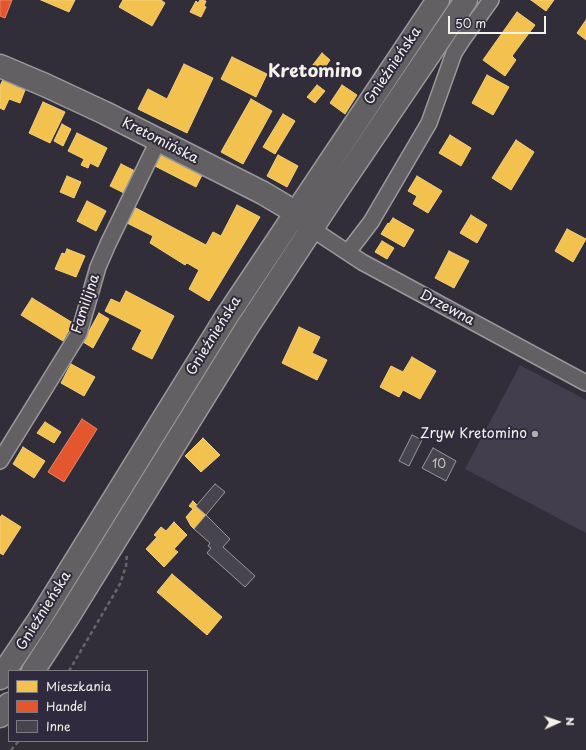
<!DOCTYPE html>
<meta charset="utf-8">
<style>
body{margin:0}
#map{position:relative;width:586px;height:750px;overflow:hidden;background:#312e39;font-family:"Playpen Sans",sans-serif}
canvas{display:block}
.legend{position:absolute;left:8px;top:670px;width:140px;height:72px;box-sizing:border-box;background:#2f2a3d;border:1px solid #7e7a81;margin:0;padding:5px 7px;list-style:none;font-size:12px;color:#f4f1e8}
.legend li{display:flex;align-items:center;gap:8px;height:20px}
.legend b{width:20px;border:1px solid #7e7a81}
.north{position:absolute;left:538px;top:702px;width:40px;height:40px;-webkit-text-stroke:3px #2f2a3d;paint-order:stroke;rotate:87deg;font-size:11px;font-weight:700;line-height:16px;text-align:center;color:#f4f1e8}
.north::after{content:'';display:block;margin:auto;width:14px;height:18px;background:#f4f1e8;clip-path:polygon(50% 0,100% 100%,50% 72%,0 100%)}
.scale{position:absolute;left:448px;top:16px;width:98px;height:18px;box-sizing:border-box;border:2px solid #f4f1e8;border-top:0;padding-left:5px;font-size:12px;line-height:14px;white-space:nowrap;color:#f4f1e8;-webkit-text-stroke:3px #2f2a3d;paint-order:stroke}
</style>
<div id="map">
<canvas width="586" height="750"></canvas>
<ul class="legend">
<li><b style="height:11px;background:#f2c14e"></b>Mieszkania</li>
<li><b style="height:11px;background:#e4572e"></b>Handel</li>
<li><b style="height:11px;background:#46444c"></b>Inne</li>
</ul>
<div class="north">N</div>
<div class="scale">50 m</div>
</div>
<script>
const context = document.querySelector('canvas').getContext('2d');
context.lineJoin = 'round';
function fillPath(path, color) { context.fillStyle = color; context.fill(path, 'evenodd'); }
const poly = rows => new Path2D(rows.map(r => 'M' + r).join(''));
function trace(path, color, width, dash) { context.strokeStyle = color; context.lineWidth = width; context.lineCap = dash ? 'butt' : 'round'; context.setLineDash(dash || []); context.stroke(path); }
function drawText(font, color, halo, rows, align = 'center') {
  context.font = font + ' "Playpen Sans",sans-serif'; context.lineWidth = 4; context.setLineDash([]); context.textBaseline = 'middle'; context.strokeStyle = halo; context.fillStyle = color; for (const [text, x, y, turn = 0] of rows) {
    context.save(); context.translate(x, y); context.rotate((+turn || 0) * Math.PI / 180); context.textAlign = isNaN(turn) ? turn : align; if (halo) context.strokeText(text, 0, 0); context.fillText(text, 0, 0); context.restore();
  }
}
fillPath(poly([
 [520,365,586,400,586,533,465,469]
]), '#423e4d');
const homes = poly([
 [41,0,75,0,69,12,41,0],
 [123,0,161,0,165,3,152,26,119,7,123,0],
 [200,0,206,1,204,6,206,7,201,17,190,12,196,1,198,3,200,0],
 [531,0,554,0,546,11,531,0],
 [517,12,535,25,512,56,516,60,505,76,483,60,517,12],
 [586,20,586,40,577,33,586,20],
 [322,53,330,60,321,73,312,66,322,53],
 [232,57,267,74,256,97,221,79,232,57],
 [184,64,213,78,187,133,138,109,148,89,167,99,184,64],
 [487,75,509,87,493,115,472,103,487,75],
 [4,77,16,82,14,86,25,90,20,103,9,99,4,110,0,108,0,86,4,77],
 [317,85,325,91,315,103,307,97,317,85],
 [342,85,357,95,345,114,330,103,342,85],
 [251,99,272,111,243,164,221,152,251,99],
 [43,102,65,112,50,143,29,133,43,102],
 [283,114,295,121,275,154,263,147,283,114],
 [62,124,71,129,63,146,54,141,62,124],
 [77,133,107,148,98,167,90,163,88,168,81,165,84,159,68,151,77,133],
 [450,135,471,148,461,166,439,153,450,135],
 [516,140,534,152,511,190,492,178,516,140],
 [160,151,203,173,196,187,153,165,160,151],
 [278,155,298,166,287,187,267,176,278,155],
 [121,164,135,171,124,193,110,186,121,164],
 [67,176,81,182,74,198,60,192,67,176],
 [417,176,442,191,428,213,413,204,417,196,408,191,417,176],
 [87,201,106,211,96,231,77,221,87,201],
 [237,205,260,217,209,301,189,289,199,270,187,263,185,265,150,243,153,236,123,221,132,206,206,245,213,232,221,236,237,205],
 [471,215,487,225,477,243,460,233,471,215],
 [393,218,414,230,404,247,381,234,388,223,389,224,393,218],
 [567,229,586,239,573,262,555,251,567,229],
 [382,241,394,248,387,259,375,252,382,241],
 [67,249,85,256,76,277,55,269,62,253,65,254,67,249],
 [449,251,469,261,454,288,435,278,449,251],
 [126,291,174,316,152,359,132,349,142,330,105,311,111,299,120,303,126,291],
 [32,298,73,323,63,341,21,315,32,298],
 [99,313,109,319,93,348,83,342,99,313],
 [299,327,320,337,312,353,327,360,317,380,282,363,299,327],
 [412,357,436,371,420,399,403,390,399,397,380,387,391,366,403,372,412,357],
 [71,364,95,377,84,396,61,383,71,364],
 [45,422,61,432,54,443,37,433,45,422],
 [203,438,220,455,201,472,185,456,203,438],
 [23,447,45,461,34,478,13,464,23,447],
 [193,501,197,505,196,506,206,515,194,529,191,526,186,517,193,509,189,506,193,501],
 [2,515,21,527,3,555,0,553,0,517,2,515],
 [174,522,187,535,174,549,178,552,164,567,146,549,157,537,154,535,161,527,166,531,174,522],
 [172,574,222,617,207,635,157,592,172,574]
]);
fillPath(homes, '#f2c14e');
trace(homes, '#f3cf7c', 1);
const shops = poly([
 [0,0,12,0,5,18,0,16,0,0],
 [82,419,97,429,64,482,48,472,82,419]
]);
fillPath(shops, '#e4572e');
trace(shops, '#e98566', 1);
const building = poly([
 [412,435,422,440,409,466,399,461,412,435],
 [433,448,456,461,446,481,422,468,433,448],
 [215,484,225,492,206,515,196,506,215,484],
 [206,515,230,539,223,547,255,576,245,587,207,553,211,548,208,546,210,543,194,529,206,515]
]);
fillPath(building, '#46444c');
trace(building, '#9a989b', 1);
const street = poly([
 [312,229,362,262,586,383],
 [348,252,371,222,429,123,454,53,463,39,491,0],
 [0,461,79,333,98,267,108,244,158,141]
]);
const secondary = poly([
 [0,66,45,85,105,113,263,193,295,212,305,222],
 [33,671,68,617,246,329,332,198,466,0],
 [0,678,39,620,225,319,438,0],
 [0,716,9,704]
]);
trace(street, '#9a989b', 18);
trace(secondary, '#9a989b', 25);
trace(poly([
 [69,671,120,584,126,566,127,554],
 [11,750,19,741]
]), '#68666b', 2.5, [4, 3]);
trace(street, '#626063', 15);
trace(secondary, '#626063', 22);
for (const [x, y, r, color] of [
 [535,434,4,"#b0adab"]
]) { const dot = new Path2D(); dot.arc(x, y, r, 0, 2 * Math.PI); context.fillStyle = color; context.fill(dot); trace(dot, '#2f2a3d', 1.5); }
drawText('12px', '#c8c6c1', null, [
 ["10",439,465]
]);
drawText('14px', '#f4f1e8', '#2f2a3d', [
 ["Gnieźnieńska",393,66,-56],
 ["Kretomińska",160,141,27],
 ["Familijna",86,304,-72],
 ["Drzewna",447,308,28],
 ["Gnieźnieńska",214,336,-58],
 ["Gnieźnieńska",44,611,-58]
]);
drawText('14px', '#f4f1e8', '#2f2a3d', [
 ["Zryw Kretomino",527,434]
], 'right');
drawText('bold 18px', '#f4f1e8', '#2f2a3d', [
 ["Kretomino",315,72]
]);
</script>
